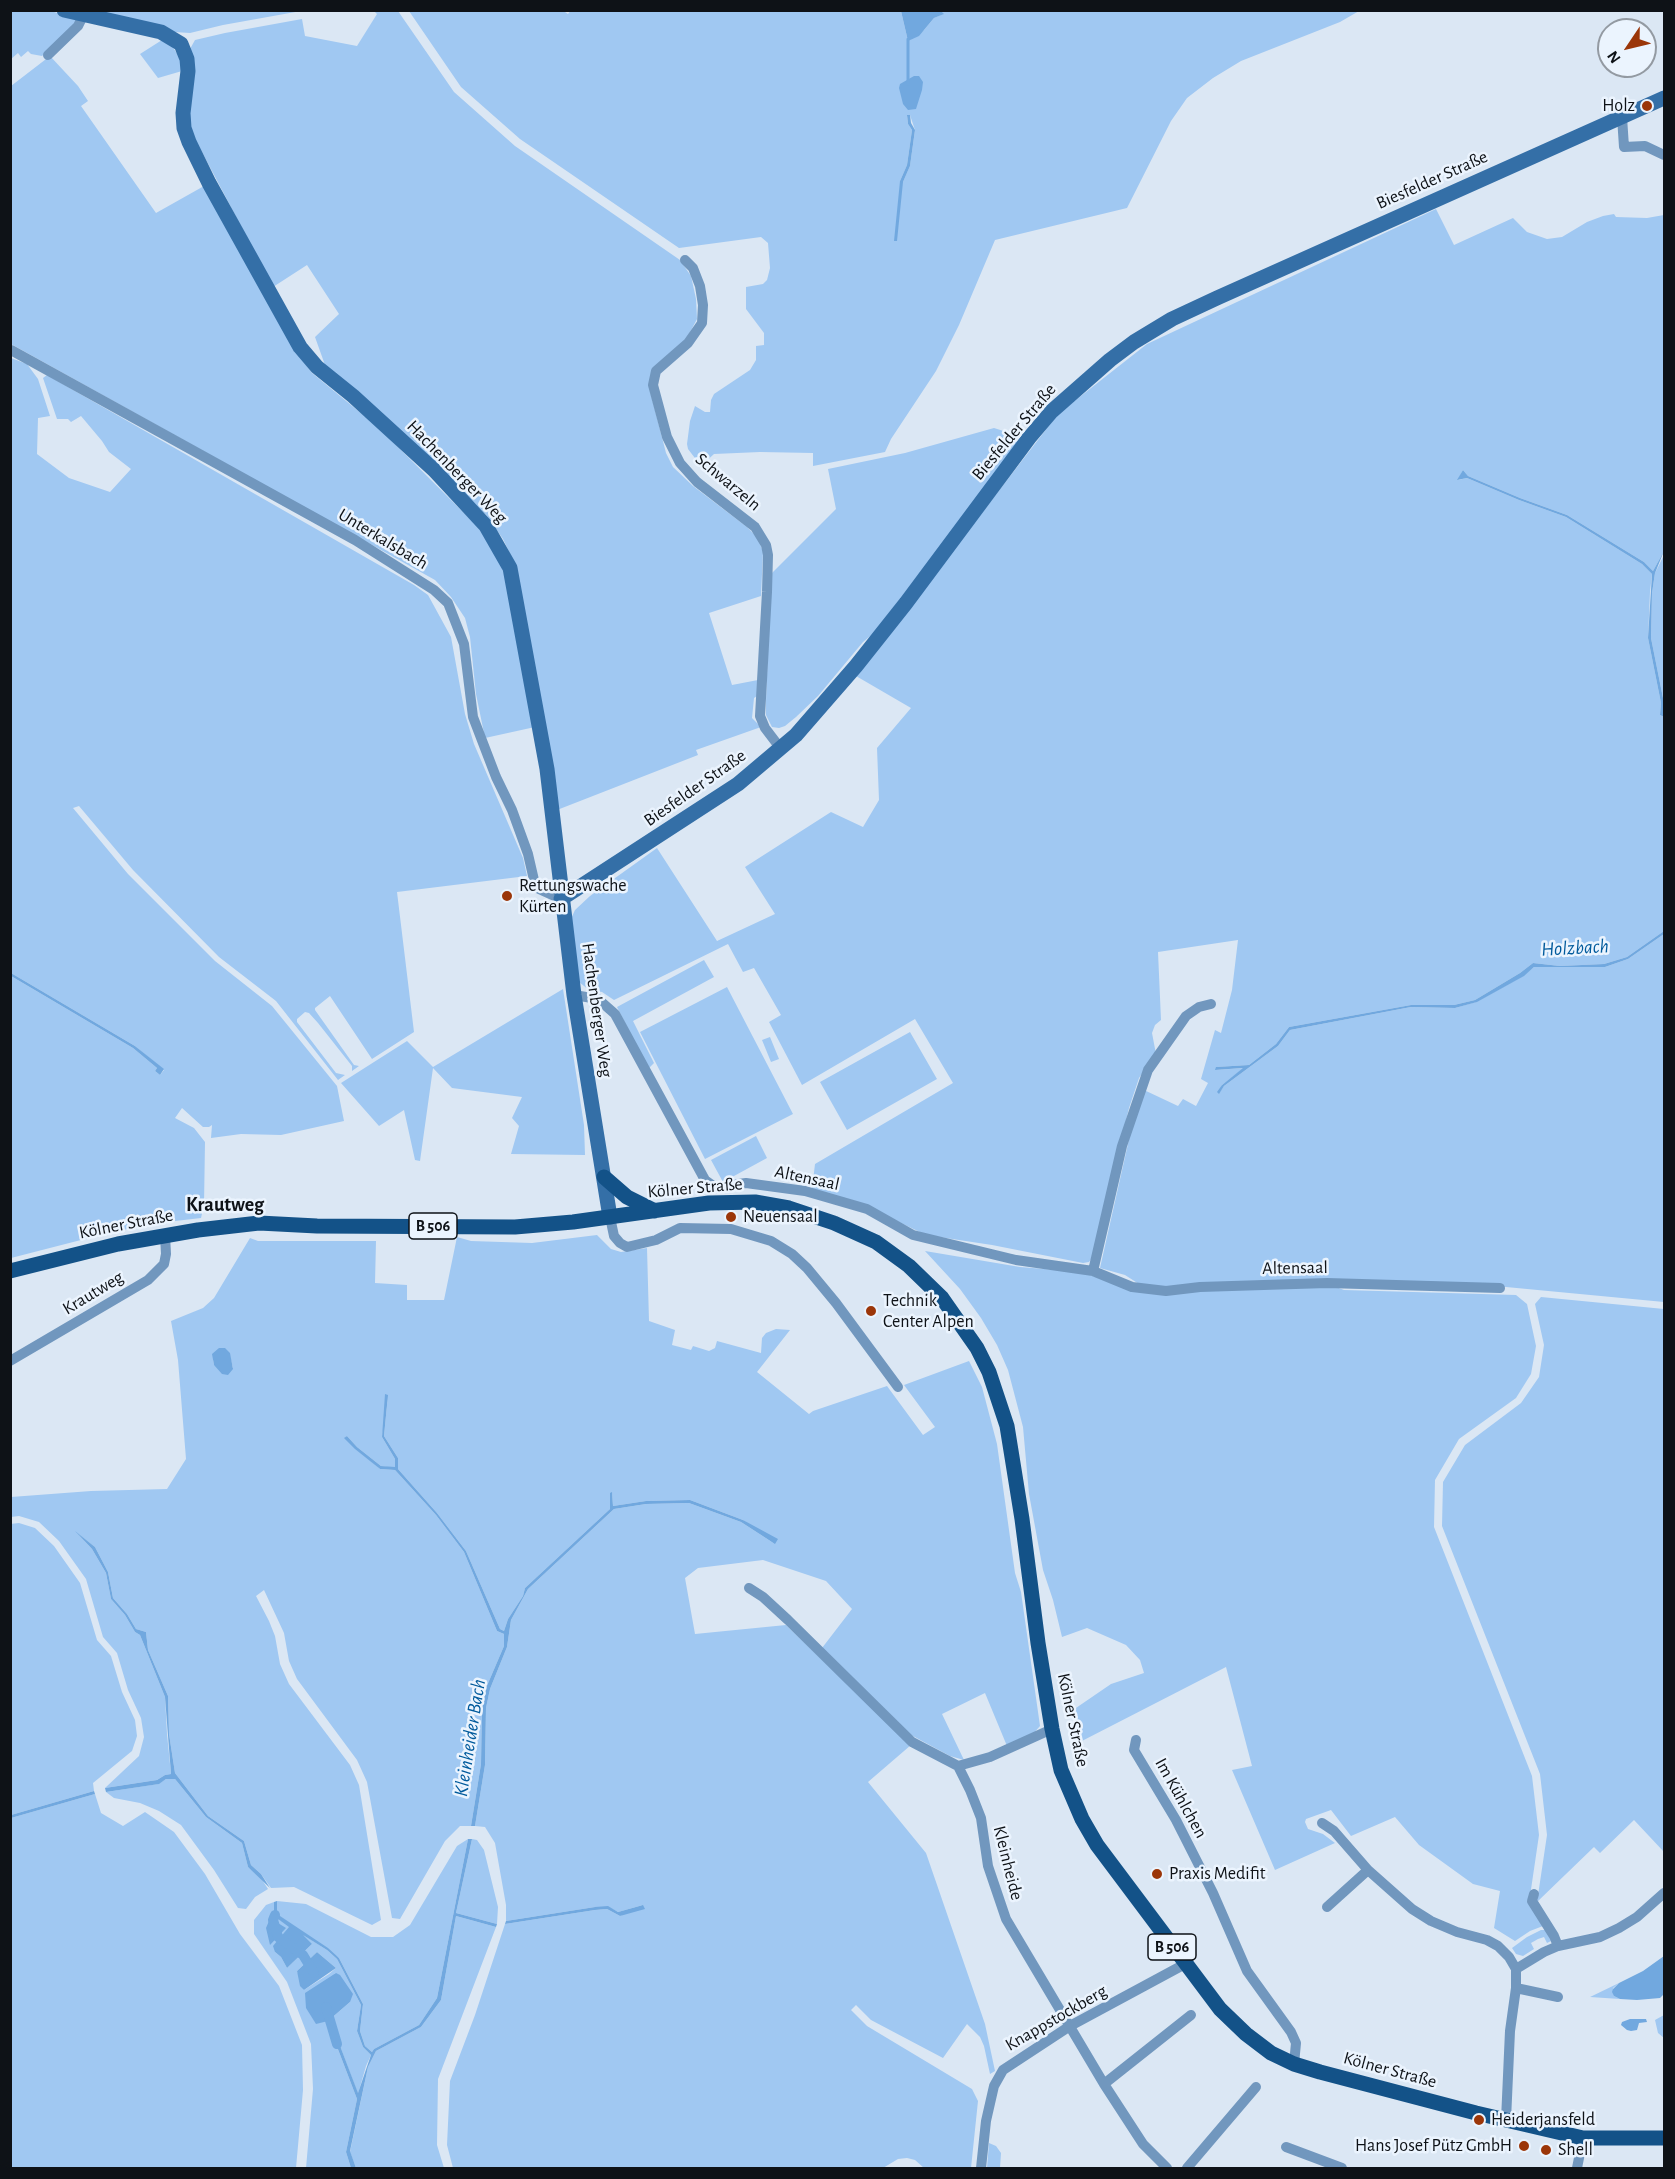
<!DOCTYPE html>
<meta charset="utf-8">
<style>
body{margin:0}
#map{position:relative;width:1675px;height:2179px;overflow:hidden;background:#dbe7f4;font-family:"Alegreya Sans",sans-serif}
canvas{display:block}
.frame{position:absolute;inset:0;border:12px solid #0e1217;pointer-events:none}
.north{position:absolute;left:1597px;top:18px;width:60px;height:60px;box-sizing:border-box;background:#ebf4fe;border:2px solid #939aa2;border-radius:50%;rotate:235deg;font-size:16px;font-weight:700;line-height:24px;text-align:center;color:#0e1217}
.north::after{content:'';display:block;margin:auto;width:21px;height:27px;background:#9b3609;clip-path:polygon(50% 0,100% 100%,50% 72%,0 100%)}
</style>
<div id="map">
<canvas width="1675" height="2179"></canvas>
<div class="frame"></div>
<div class="north">N</div>
</div>
<script>
const context = document.querySelector('canvas').getContext('2d');
context.lineJoin = 'round';
function fillPath(path, color) { context.fillStyle = color; context.fill(path, 'evenodd'); }
const poly = rows => new Path2D(rows.map(r => 'M' + r).join(''));
function trace(path, color, width, dash) { context.strokeStyle = color; context.lineWidth = width; context.lineCap = dash ? 'butt' : 'round'; context.setLineDash(dash || []); context.stroke(path); }
function drawText(font, color, halo, rows, align = 'center') {
  context.font = font + ' "Alegreya Sans",sans-serif'; context.lineWidth = 5; context.setLineDash([]); context.textBaseline = 'middle'; context.strokeStyle = halo; context.fillStyle = color; for (const [text, x, y, turn = 0] of rows) {
    context.save(); context.translate(x, y); context.rotate((+turn || 0) * Math.PI / 180); context.textAlign = isNaN(turn) ? turn : align; if (halo) context.strokeText(text, 0, 0); context.fillText(text, 0, 0); context.restore();
  }
}
fillPath(poly([
 [562,10,568,14,571,10,901,11,908,41,924,30,934,18,943,14,941,11,1359,11,1340,22,1241,61,1213,78,1187,98,1171,121,1127,208,995,240,959,325,936,371,891,439,885,452,813,466,813,453,760,452,714,454,701,466,688,449,687,444,690,421,695,406,705,412,710,412,711,400,714,394,750,370,756,360,756,346,764,345,764,333,746,309,746,287,763,284,767,280,770,268,768,243,761,237,679,248,520,139,461,87,409,11],
 [910,115,915,130,910,166,903,182,900,181,907,165,912,130,908,124,907,116],
 [11,11,51,11,76,19,77,24,42,56,31,54,28,51,21,57,18,53,11,59],
 [89,11,301,11,223,25,190,33,174,32],
 [374,11,398,11,454,92,515,146,680,260,691,276,696,299,697,319,688,336,649,387,666,453,673,467,693,486,747,527,758,538,763,552,761,596,709,613,732,685,758,680,757,696,754,698,752,718,761,727,696,750,698,755,557,810,515,564,503,539,487,516,454,482,325,365,315,337,339,314,307,265,273,287,192,133,189,113,190,49,195,40,225,33,302,19,305,36,357,46,377,14],
 [162,40,169,42,181,59,182,71,158,78,140,54],
 [50,56,78,86,88,101,81,106,156,213,204,186,296,351,312,373,379,428,477,526,495,551,507,581,535,727,485,738,476,694,470,637,465,618,451,597,435,580,11,344,11,86],
 [1436,209,1454,245,1513,218,1527,232,1547,239,1562,237,1587,222,1603,216,1614,214,1616,217,1647,218,1664,215,1664,551,1653,571,1644,562,1567,515,1520,498,1468,476,1463,470,1458,480,1467,478,1519,500,1566,517,1642,564,1652,574,1650,592,1648,638,1661,703,1660,715,1664,717,1664,931,1627,957,1604,964,1560,966,1533,963,1520,973,1475,1000,1454,1005,1411,1005,1289,1027,1276,1044,1249,1065,1216,1067,1216,1070,1244,1068,1222,1085,1219,1093,1224,1086,1278,1046,1290,1030,1411,1007,1455,1008,1476,1002,1523,976,1534,967,1605,967,1628,959,1664,934,1664,1302,1485,1285,1160,1287,1139,1284,1125,1275,1100,1268,1130,1135,1144,1090,1178,1106,1183,1099,1196,1106,1208,1083,1201,1079,1215,1030,1221,1033,1232,990,1238,940,1158,952,1161,1020,1155,1025,1152,1033,1156,1054,1139,1078,1129,1108,1093,1257,1089,1262,1083,1263,992,1245,926,1235,855,1201,812,1189,815,1164,953,1083,915,1019,802,1085,769,1022,781,1015,754,968,743,972,728,944,614,1000,602,992,589,990,579,982,570,921,575,910,590,896,657,848,717,941,775,914,745,867,831,812,863,827,879,800,877,748,911,708,856,676,1058,414,1147,344],
 [11,358,27,364,38,379,50,416,38,418,37,454,69,478,110,492,131,469,109,452,102,441,81,416,71,422,68,419,57,419,43,378,47,375,414,585,428,595,451,637,465,714,474,744,523,858,527,876,397,892,414,1032,372,1059,330,996,315,1008,315,1010,354,1065,359,1066,352,1071,352,1066,318,1023,309,1013,305,1012,297,1019,297,1022,336,1073,345,1075,338,1080,276,1001,219,957,133,870,79,806,73,808,128,874,215,961,272,1006,337,1086,344,1121,281,1135,241,1134,211,1138,212,1125,209,1127,203,1127,182,1108,175,1118,194,1128,205,1142,204,1205,201,1218,158,1223,112,1232,11,1258,11,976,133,1048,157,1068,155,1071,160,1075,164,1070,135,1046,11,973],
 [994,428,1013,434,1019,443,874,633,863,642,818,696,796,717,785,726,779,728,772,727,766,715,766,701,771,574,836,509,828,469,905,453],
 [1664,555,1664,714,1663,713,1664,703,1651,638,1652,593,1655,573],
 [704,960,714,977,633,1021,654,1063,648,1069,617,1007],
 [727,987,793,1114,705,1159,640,1032],
 [563,989,584,1125,585,1155,511,1154,519,1126,512,1118,522,1097,452,1088,433,1068,420,1161,415,1160,404,1110,379,1126,341,1083,407,1041,433,1067],
 [910,1032,937,1079,847,1130,820,1082],
 [770,1037,779,1059,771,1062,762,1040],
 [756,1136,767,1158,723,1182,711,1160],
 [597,1235,611,1249,621,1252,647,1248,649,1321,675,1330,672,1345,691,1350,693,1346,709,1351,715,1348,717,1341,761,1353,762,1338,766,1333,776,1329,790,1330,757,1372,809,1414,813,1411,887,1386,923,1435,935,1427,904,1385,969,1361,982,1387,997,1444,1015,1573,1021,1592,1040,1726,1033,1734,1007,1746,985,1693,942,1714,964,1760,950,1756,911,1735,822,1648,852,1609,826,1581,763,1560,698,1568,685,1578,695,1634,786,1625,911,1745,868,1782,926,1853,985,2024,995,2071,990,2074,984,2046,980,2037,967,2024,943,2058,871,2020,856,2005,851,2010,867,2026,972,2089,978,2101,971,2168,924,2168,915,2160,907,2158,898,2159,883,2168,453,2168,447,2145,450,2081,475,2015,505,1924,595,1910,607,1909,620,1916,643,1905,618,1912,608,1907,595,1907,506,1921,506,1905,495,1843,485,1827,475,1826,485,1765,486,1708,490,1689,507,1647,511,1620,528,1589,614,1509,646,1504,689,1503,741,1522,775,1544,743,1520,690,1500,646,1501,613,1506,612,1493,610,1493,610,1509,525,1588,523,1596,508,1619,504,1631,500,1629,466,1551,437,1513,398,1469,398,1458,384,1436,388,1395,382,1437,395,1459,395,1468,381,1466,357,1447,347,1436,345,1438,380,1469,395,1470,436,1515,464,1552,497,1631,504,1634,504,1646,486,1688,482,1708,481,1764,471,1826,460,1826,445,1841,400,1919,392,1918,367,1782,357,1760,297,1679,289,1661,284,1633,264,1590,256,1596,269,1621,275,1636,280,1664,289,1684,350,1765,359,1785,381,1920,372,1925,294,1887,271,1888,261,1874,251,1865,244,1841,208,1816,175,1773,169,1734,168,1696,148,1650,146,1632,136,1629,127,1614,113,1598,108,1572,95,1547,77,1533,92,1549,106,1573,111,1599,125,1615,135,1632,140,1635,165,1697,167,1734,171,1774,165,1775,157,1780,105,1788,139,1756,144,1737,141,1718,128,1690,117,1653,103,1637,86,1579,59,1541,39,1522,19,1516,11,1517,11,1497,91,1491,167,1489,186,1459,178,1360,171,1321,203,1308,214,1298,250,1238,258,1241,376,1241,375,1283,407,1285,407,1300,444,1300,457,1237,471,1241,532,1243],
 [230,1356,233,1368,214,1365,213,1359],
 [925,1251,1020,1267,1081,1272,1137,1291,1336,1287,1344,1290,1516,1295,1527,1304,1536,1346,1531,1374,1516,1398,1459,1439,1435,1480,1434,1527,1532,1776,1539,1835,1529,1903,1543,1926,1530,1931,1515,1941,1494,1928,1500,1891,1473,1884,1419,1845,1395,1817,1351,1836,1331,1810,1306,1819,1305,1822,1308,1829,1323,1834,1335,1843,1275,1870,1232,1770,1252,1766,1226,1667,1078,1743,1073,1710,1111,1684,1144,1673,1140,1660,1126,1645,1087,1628,1062,1637,1053,1600,1043,1570,1029,1494,1023,1427,1008,1370,997,1345,981,1318,960,1289],
 [1541,1297,1664,1309,1664,1852,1634,1820,1600,1853,1594,1847,1537,1902,1547,1835,1540,1774,1442,1526,1443,1482,1465,1445,1521,1403,1539,1377,1544,1345,1535,1304],
 [19,1523,35,1528,54,1546,80,1583,97,1640,111,1656,122,1692,135,1720,137,1736,132,1751,93,1783,94,1791,11,1815,10,1524],
 [166,1779,175,1779,206,1817,242,1843,248,1867,259,1875,268,1889,255,1897,246,1909,238,1908,214,1870,181,1825,159,1811,140,1803,114,1798,106,1792,158,1784],
 [95,1794,101,1813,123,1826,145,1812,174,1832,205,1874,240,1934,279,1986,302,2045,303,2090,296,2168,11,2168,11,1818],
 [468,1839,437,1998,419,2025,374,2049,372,2052,365,2046,360,2031,363,2004,339,1958,276,1914,277,1901,306,1904,371,1937,393,1937,410,1925,457,1846],
 [472,1839,477,1840,484,1850,498,1907,497,1924,456,1913],
 [274,1902,274,1916,327,1950,337,1959,361,2005,357,2031,363,2047,371,2055,366,2066,358,2094,334,2030,331,2031,357,2099,346,2152,351,2168,306,2168,313,2089,311,2044,287,1982,254,1934,254,1920,266,1905],
 [312,1944,287,1968,281,1957,275,1952],
 [317,1952,336,1968,329,1974,304,1990,297,1971],
 [335,1973,350,2002,328,2021],
 [456,1916,496,1927,438,2079,437,2145,444,2168,356,2168,350,2152,368,2067,376,2051,421,2027,441,2000],
 [1541,1930,1546,1930,1551,1941,1547,1943,1544,1937,1538,1939,1531,1943,1534,1949,1523,1956,1516,1954,1512,1948,1527,1937],
 [1619,1983,1613,1988,1614,1996,1620,1999,1590,1997],
 [1664,2015,1664,2038,1658,2033,1655,2020],
 [989,2143,996,2146,1001,2153,1000,2168,987,2168]
]), '#a0c8f2');
fillPath(poly([
 [901,11,941,11,944,14,934,18,919,36,908,41],
 [914,76,919,76,923,82,922,90,916,109,908,110,903,104,899,88,900,84],
 [907,115,910,115,911,123,915,130,910,166,903,182,897,241,894,241,900,181,907,165,912,130,908,124],
 [1463,470,1468,476,1520,498,1567,515,1644,562,1653,571,1664,551,1655,573,1652,593,1651,638,1664,703,1663,713,1664,717,1660,715,1661,703,1648,638,1652,574,1642,564,1566,517,1519,500,1467,478,1457,480],
 [1664,931,1664,934,1628,959,1605,967,1534,967,1524,976,1477,1002,1455,1008,1411,1007,1290,1030,1278,1046,1224,1086,1219,1094,1217,1092,1222,1085,1243,1068,1215,1070,1216,1067,1249,1065,1276,1044,1289,1027,1411,1005,1454,1005,1475,1000,1520,973,1533,963,1560,966,1604,964,1627,957],
 [11,973,135,1046,164,1069,160,1075,155,1071,157,1068,133,1048,11,976],
 [219,1348,225,1348,230,1353,233,1369,228,1375,222,1374,214,1365,212,1354],
 [385,1394,388,1395,384,1436,398,1458,398,1469,437,1513,466,1551,500,1629,504,1631,508,1619,523,1596,525,1588,610,1509,610,1493,612,1492,613,1506,646,1501,690,1500,743,1520,778,1539,775,1544,741,1522,689,1503,646,1504,614,1509,528,1589,511,1620,507,1647,490,1689,486,1708,485,1765,475,1826,471,1826,481,1764,482,1708,486,1688,504,1646,504,1634,497,1631,464,1552,436,1515,395,1470,380,1469,355,1449,344,1438,347,1436,357,1447,381,1466,395,1467,395,1459,382,1437],
 [75,1531,95,1547,108,1572,113,1598,127,1614,136,1629,146,1632,148,1650,168,1696,169,1734,175,1773,208,1816,244,1841,251,1865,261,1874,270,1888,248,1867,242,1843,206,1817,175,1779,166,1779,159,1784,106,1792,105,1788,157,1780,165,1775,171,1774,165,1697,140,1635,135,1632,125,1615,111,1599,106,1573,92,1549],
 [94,1791,95,1794,11,1818,11,1815],
 [468,1839,472,1839,456,1913,497,1924,496,1927,456,1916,441,2000,421,2027,376,2051,368,2067,350,2151,356,2168,351,2168,346,2152,357,2099,331,2031,334,2030,358,2093,371,2055,363,2047,357,2031,361,2005,337,1959,327,1950,303,1935,312,1944,287,1968,281,1957,275,1952,273,1946,289,1927,274,1916,274,1902,277,1901,277,1914,328,1948,339,1958,363,2004,360,2031,365,2046,372,2052,374,2049,419,2025,437,1998],
 [643,1905,645,1909,620,1916,607,1909,595,1910,505,1924,506,1921,595,1907,608,1906,618,1912],
 [273,1920,286,1928,270,1945,266,1928,269,1921],
 [317,1952,336,1968,304,1990,300,1986,297,1971],
 [1664,1956,1664,1994,1660,1998,1637,2000,1620,1999,1614,1996,1612,1992,1613,1989,1619,1983,1643,1971],
 [336,1973,340,1975,353,1994,350,2002,328,2021,316,2024,306,2008,305,1993],
 [1630,2019,1646,2019,1647,2022,1639,2023,1637,2030,1631,2031,1627,2030,1621,2025,1622,2022]
]), '#71a8df');
trace(poly([
 [908,84,908,39]
]), '#71a8df', 3);
trace(poly([
 [275,1915,273,1920,278,1937,303,1955,314,1973],
 [326,2007,337,2044]
]), '#71a8df', 10);
trace(poly([
 [48,55,78,26,83,16],
 [1622,117,1624,147,1645,146,1664,155],
 [685,260,693,268,700,286,703,305,702,323,688,343,656,371,653,385,667,437,680,463,697,482,755,527,766,545,768,555,767,592,760,716,765,728,781,749],
 [11,350,355,540,434,590,448,603,464,644,473,717,496,777,512,810,528,854,534,880,539,889,561,899],
 [574,995,598,999,615,1014,705,1180,715,1187,746,1183,805,1191,867,1209,913,1235,1016,1260,1093,1271,1132,1287,1166,1291,1200,1287,1327,1283,1500,1288],
 [610,1217,614,1236,620,1243,627,1247,656,1240,680,1228,731,1229,771,1241,792,1254,807,1268,836,1303,898,1387],
 [1093,1271,1122,1146,1148,1070,1186,1016,1199,1007,1211,1004],
 [10,1361,148,1280,164,1264,166,1254,165,1235],
 [749,1588,763,1597,788,1620,912,1742,958,1766,990,1757,1052,1729],
 [1136,1740,1134,1750,1176,1820,1213,1893,1247,1971,1291,2032,1296,2043,1294,2064],
 [958,1766,970,1790,981,1818,988,1866,1006,1919,1104,2084,1143,2144,1167,2168],
 [1322,1823,1334,1831,1368,1870,1412,1909,1431,1921,1457,1932,1487,1940,1498,1946,1509,1957,1516,1969,1516,1988,1510,2031,1506,2120],
 [1534,1894,1532,1901,1554,1936,1558,1946],
 [1327,1907,1368,1870],
 [1516,1969,1544,1952,1558,1946,1600,1937,1619,1928,1637,1917,1664,1893],
 [1516,1988,1558,1997],
 [1104,2084,1191,2015],
 [1286,2147,1342,2168],
 [981,2168,986,2121,994,2086,1003,2070,1070,2026,1185,1964],
 [1187,2168,1256,2087],
 [1577,2168,1583,2138]
]), '#7197be', 10);
trace(poly([
 [64,10,161,32,181,44,187,59,188,71,183,113,184,128,189,142,209,183,300,347,317,367,353,396,434,470,486,526,510,568,547,769,574,995,610,1217],
 [561,899,738,784,796,735,856,666,906,603,1029,438,1052,411,1110,360,1134,342,1172,319,1217,298,1664,98]
]), '#346fa7', 15);
trace(poly([
 [604,1177,627,1197,655,1211],
 [10,1271,118,1244,198,1230,259,1223,317,1226,515,1227,573,1222,709,1203,755,1202,789,1208,834,1223,876,1242,909,1266,942,1298,977,1348,989,1372,1007,1426,1022,1519,1038,1643,1052,1729,1061,1770,1082,1819,1097,1845,1220,2009,1246,2034,1271,2053,1294,2064,1320,2072,1476,2113,1583,2138,1664,2138]
]), '#135288', 15);
for (const [x, y, r, color] of [
 [1647,106,6,"#9b3609"],
 [507,896,6,"#9b3609"],
 [731,1217,6,"#9b3609"],
 [871,1311,6,"#9b3609"],
 [1157,1874,6,"#9b3609"],
 [1479,2120,6,"#9b3609"],
 [1524,2146,6,"#9b3609"],
 [1546,2150,6,"#9b3609"]
]) { const dot = new Path2D(); dot.arc(x, y, r, 0, 2 * Math.PI); context.fillStyle = color; context.fill(dot); trace(dot, '#ebf4fe', 2); }
for (const [x, y, w] of [
 [433,1226,48],
 [1172,1947,48]
]) { const box = new Path2D(); box.roundRect(x - w / 2, y - 13, w, 26, 4.5); context.fillStyle = '#ebf4fe'; context.fill(box); trace(box, '#0e1217', 1.5); }
drawText('bold 16px', '#0e1217', null, [
 ["B 506",433,1226],
 ["B 506",1172,1947]
]);
drawText('18px', '#0e1217', '#ebf4fe', [
 ["Holz",1635,106,"right"],
 ["Rettungswache",519,886],
 ["Kürten",519,907],
 ["Neuensaal",743,1217],
 ["Technik",883,1301],
 ["Center Alpen",883,1322],
 ["Praxis Medifit",1169,1874],
 ["Heiderjansfeld",1491,2120],
 ["Hans Josef Pütz GmbH",1512,2146,"right"],
 ["Shell",1558,2150]
], 'left');
drawText('18px', '#0e1217', '#ebf4fe', [
 ["Biesfelder Straße",1432,180,-24],
 ["Biesfelder Straße",1014,432,-50],
 ["Hachenberger Weg",457,472,46],
 ["Schwarzeln",728,482,40],
 ["Unterkalsbach",383,539,31],
 ["Biesfelder Straße",695,788,-35],
 ["Hachenberger Weg",597,1010,82],
 ["Altensaal",807,1178,12],
 ["Kölner Straße",695,1188,-5],
 ["Kölner Straße",126,1224,-11],
 ["Altensaal",1295,1268,-1],
 ["Krautweg",93,1293,-31],
 ["Kölner Straße",1073,1720,78],
 ["Im Kühlchen",1181,1798,61],
 ["Kleinheide",1008,1863,76],
 ["Knappstockberg",1056,2018,-30],
 ["Kölner Straße",1390,2070,15]
]);
drawText('italic 20px', '#005a9c', '#ebf4fe', [
 ["Holzbach",1575,948,-3],
 ["Kleinheider Bach",470,1738,-81]
]);
drawText('bold 20px', '#0e1217', '#ebf4fe', [
 ["Krautweg",225,1205]
]);
</script>
